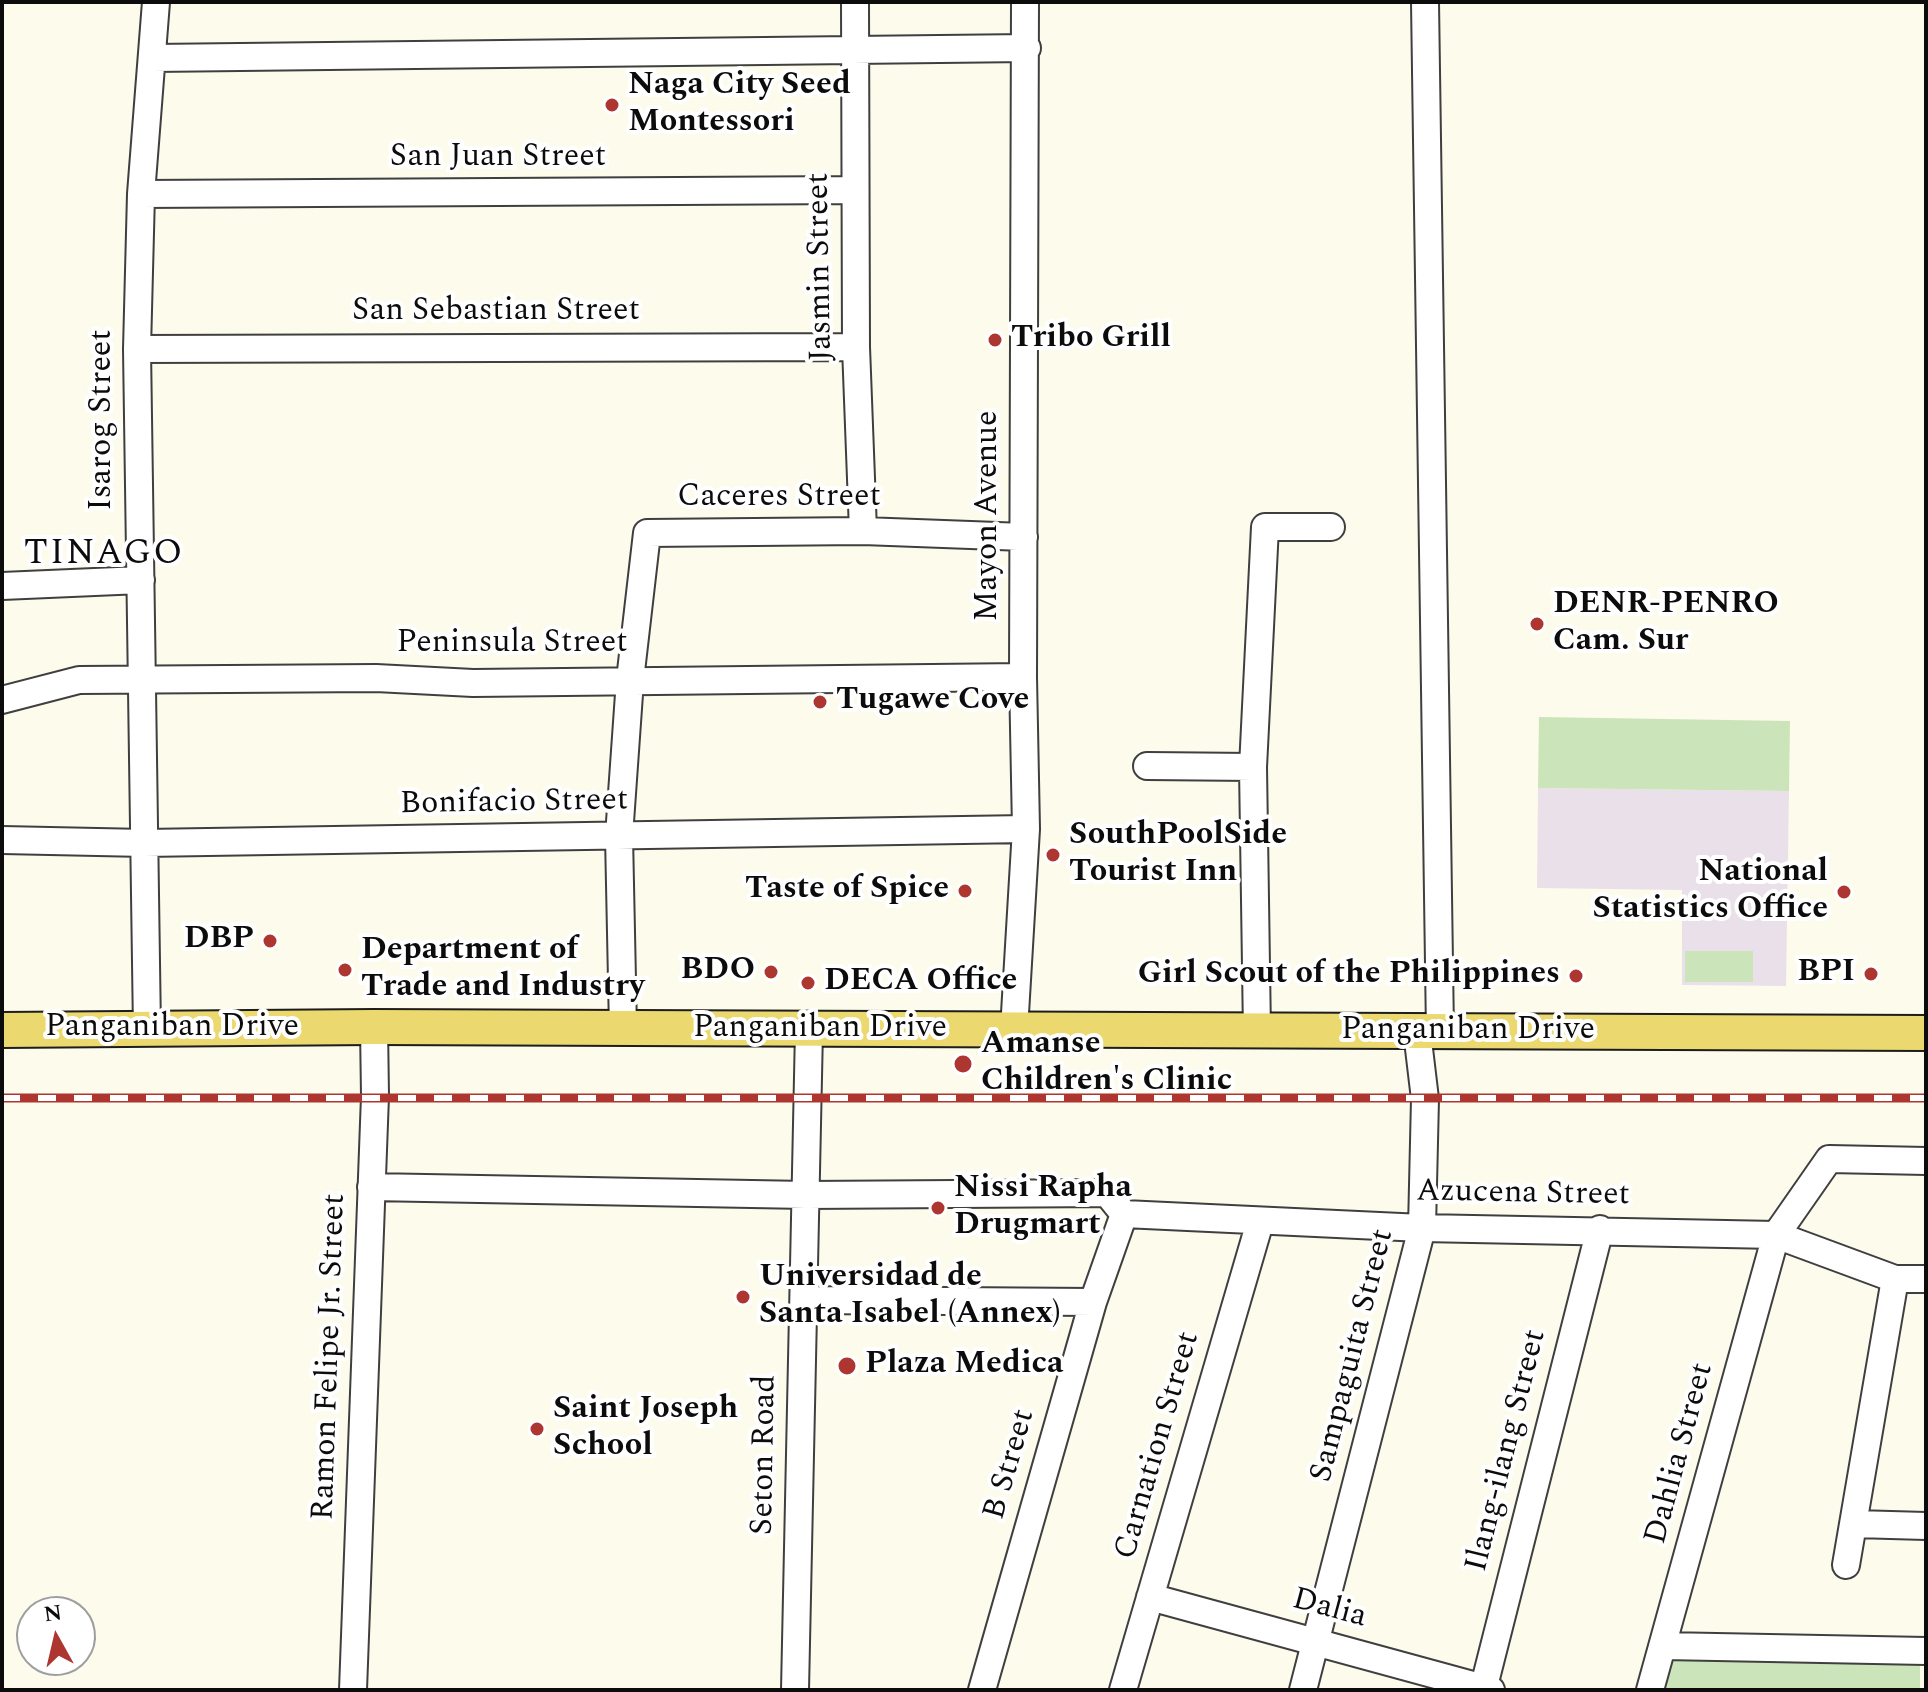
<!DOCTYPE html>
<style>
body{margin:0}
#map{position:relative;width:1928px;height:1692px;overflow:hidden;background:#fdfbec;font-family:Spectral,serif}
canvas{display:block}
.frame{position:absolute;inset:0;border:4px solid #0c0c0c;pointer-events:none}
.north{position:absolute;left:16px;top:1596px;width:80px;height:80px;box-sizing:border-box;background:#fff;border:2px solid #9e9e9e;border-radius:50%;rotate:352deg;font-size:22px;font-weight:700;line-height:32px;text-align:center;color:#0c0c0c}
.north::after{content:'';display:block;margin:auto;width:28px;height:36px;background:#ae3631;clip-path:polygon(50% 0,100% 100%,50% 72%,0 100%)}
</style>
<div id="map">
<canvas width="1928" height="1692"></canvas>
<div class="frame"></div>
<div class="north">N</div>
</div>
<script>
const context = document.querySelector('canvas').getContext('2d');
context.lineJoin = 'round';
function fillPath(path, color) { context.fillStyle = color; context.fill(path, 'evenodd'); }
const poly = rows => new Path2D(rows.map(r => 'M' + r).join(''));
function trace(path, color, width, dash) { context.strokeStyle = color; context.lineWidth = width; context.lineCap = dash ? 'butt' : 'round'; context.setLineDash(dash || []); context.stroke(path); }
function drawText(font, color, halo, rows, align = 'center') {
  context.font = font + ' Spectral,serif'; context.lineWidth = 8; context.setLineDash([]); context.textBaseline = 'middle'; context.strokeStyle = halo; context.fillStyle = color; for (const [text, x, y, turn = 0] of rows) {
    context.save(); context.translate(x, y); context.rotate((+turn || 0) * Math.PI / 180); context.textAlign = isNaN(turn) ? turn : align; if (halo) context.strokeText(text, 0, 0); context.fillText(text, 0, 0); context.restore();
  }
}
fillPath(poly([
 [1538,788,1789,791,1786,986,1682,985,1682,890,1537,888]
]), '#eae0ea');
fillPath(poly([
 [1539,717,1790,721,1789,791,1538,788],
 [1685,951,1753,951,1753,982,1685,982],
 [1671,1655,1920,1659,1920,1690,1660,1690]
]), '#cce4b9');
const minor = poly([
 [855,2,856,347,863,531],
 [1425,2,1440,1032],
 [153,58,1027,48],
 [141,194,855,190],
 [137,349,856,347],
 [2,586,141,580],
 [2,700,79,680,376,678,473,683,1023,677],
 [1147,766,1253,767],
 [2,840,145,843,1026,829],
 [623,1029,619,836,630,680,647,533,863,531,1024,537],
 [147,1030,137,349,141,194,156,2],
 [1014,1030,1026,829,1023,677,1025,2],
 [1257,1033,1253,767,1265,527,1331,527],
 [371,1187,806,1195,1107,1193,1124,1214],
 [1124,1214,1422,1228,1776,1235,1895,1279,1926,1279],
 [804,1300,1093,1302],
 [1855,1524,1926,1526],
 [1846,1565,1895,1279],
 [1150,1597,1491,1690],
 [1664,1646,1926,1651],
 [353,1690,375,1096,374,1027],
 [795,1690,809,1030],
 [982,1690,1093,1302,1124,1214],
 [1123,1690,1260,1222],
 [1303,1690,1422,1228,1425,1099,1417,1032],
 [1483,1690,1600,1229],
 [1650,1690,1776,1235,1829,1159,1926,1161]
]);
const major = poly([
 [2,1030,374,1027,1926,1033]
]);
trace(minor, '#3f3f3f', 30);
trace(major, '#1d1d1d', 38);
trace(minor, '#fff', 26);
trace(major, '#ebd86e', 34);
const rail = poly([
 [2,1098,1926,1098]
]);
trace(rail, '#ae3631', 9);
trace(rail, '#fff', 6, [18]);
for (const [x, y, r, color] of [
 [612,105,8,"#ae3631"],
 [995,340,8,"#ae3631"],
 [1537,624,8,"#ae3631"],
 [820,702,8,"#ae3631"],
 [1053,855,8,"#ae3631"],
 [965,891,8,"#ae3631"],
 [1844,892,8,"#ae3631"],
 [270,941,8,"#ae3631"],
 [345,970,8,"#ae3631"],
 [771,972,8,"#ae3631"],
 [1871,974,8,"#ae3631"],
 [1576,976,8,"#ae3631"],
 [808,983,8,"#ae3631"],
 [963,1064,10,"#ae3631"],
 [938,1208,8,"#ae3631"],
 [743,1297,8,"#ae3631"],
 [847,1366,10,"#ae3631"],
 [537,1429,8,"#ae3631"]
]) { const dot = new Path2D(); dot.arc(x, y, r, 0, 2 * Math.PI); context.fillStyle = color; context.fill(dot); trace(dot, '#fff', 3); }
drawText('bold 32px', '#0c0c0c', '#fff', [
 ["Naga City Seed",628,87],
 ["Montessori",628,124],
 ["Tribo Grill",1011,340],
 ["DENR-PENRO",1553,606],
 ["Cam. Sur",1553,643],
 ["Tugawe Cove",836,702],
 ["SouthPoolSide",1069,837],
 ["Tourist Inn",1069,874],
 ["National",1828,874,"right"],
 ["Statistics Office",1828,911,"right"],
 ["Taste of Spice",949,891,"right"],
 ["DBP",254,941,"right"],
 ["Department of",361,952],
 ["Trade and Industry",361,989],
 ["BDO",755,972,"right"],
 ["BPI",1855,974,"right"],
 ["Girl Scout of the Philippines",1560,976,"right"],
 ["DECA Office",824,983],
 ["Amanse",981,1046],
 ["Children's Clinic",981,1083],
 ["Nissi Rapha",954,1190],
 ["Drugmart",954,1227],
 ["Universidad de",759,1279],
 ["Santa Isabel (Annex)",759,1316],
 ["Plaza Medica",865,1366],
 ["Saint Joseph",553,1411],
 ["School",553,1448]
], 'left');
drawText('32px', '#0c0c0c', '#fff', [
 ["San Juan Street",498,159],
 ["Jasmin Street",822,267,-91],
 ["San Sebastian Street",496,313],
 ["Isarog Street",104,420,-90],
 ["Caceres Street",779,499],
 ["Mayon Avenue",990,516,-90],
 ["Peninsula Street",512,645],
 ["Bonifacio Street",514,804,-1],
 ["Panganiban Drive",172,1029],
 ["Panganiban Drive",820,1030],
 ["Panganiban Drive",1468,1032],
 ["Azucena Street",1523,1195,1],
 ["Sampaguita Street",1354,1356,-76],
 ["Ramon Felipe Jr. Street",331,1357,-88],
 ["Carnation Street",1159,1446,-74],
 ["Ilang-ilang Street",1508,1451,-76],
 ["Dahlia Street",1681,1454,-75],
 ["Seton Road",766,1455,-89],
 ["B Street",1011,1465,-74],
 ["Dalia",1329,1610,15]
]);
context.letterSpacing = '2px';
drawText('36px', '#0c0c0c', '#fff', [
 ["TINAGO",104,556]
]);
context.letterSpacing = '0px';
</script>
